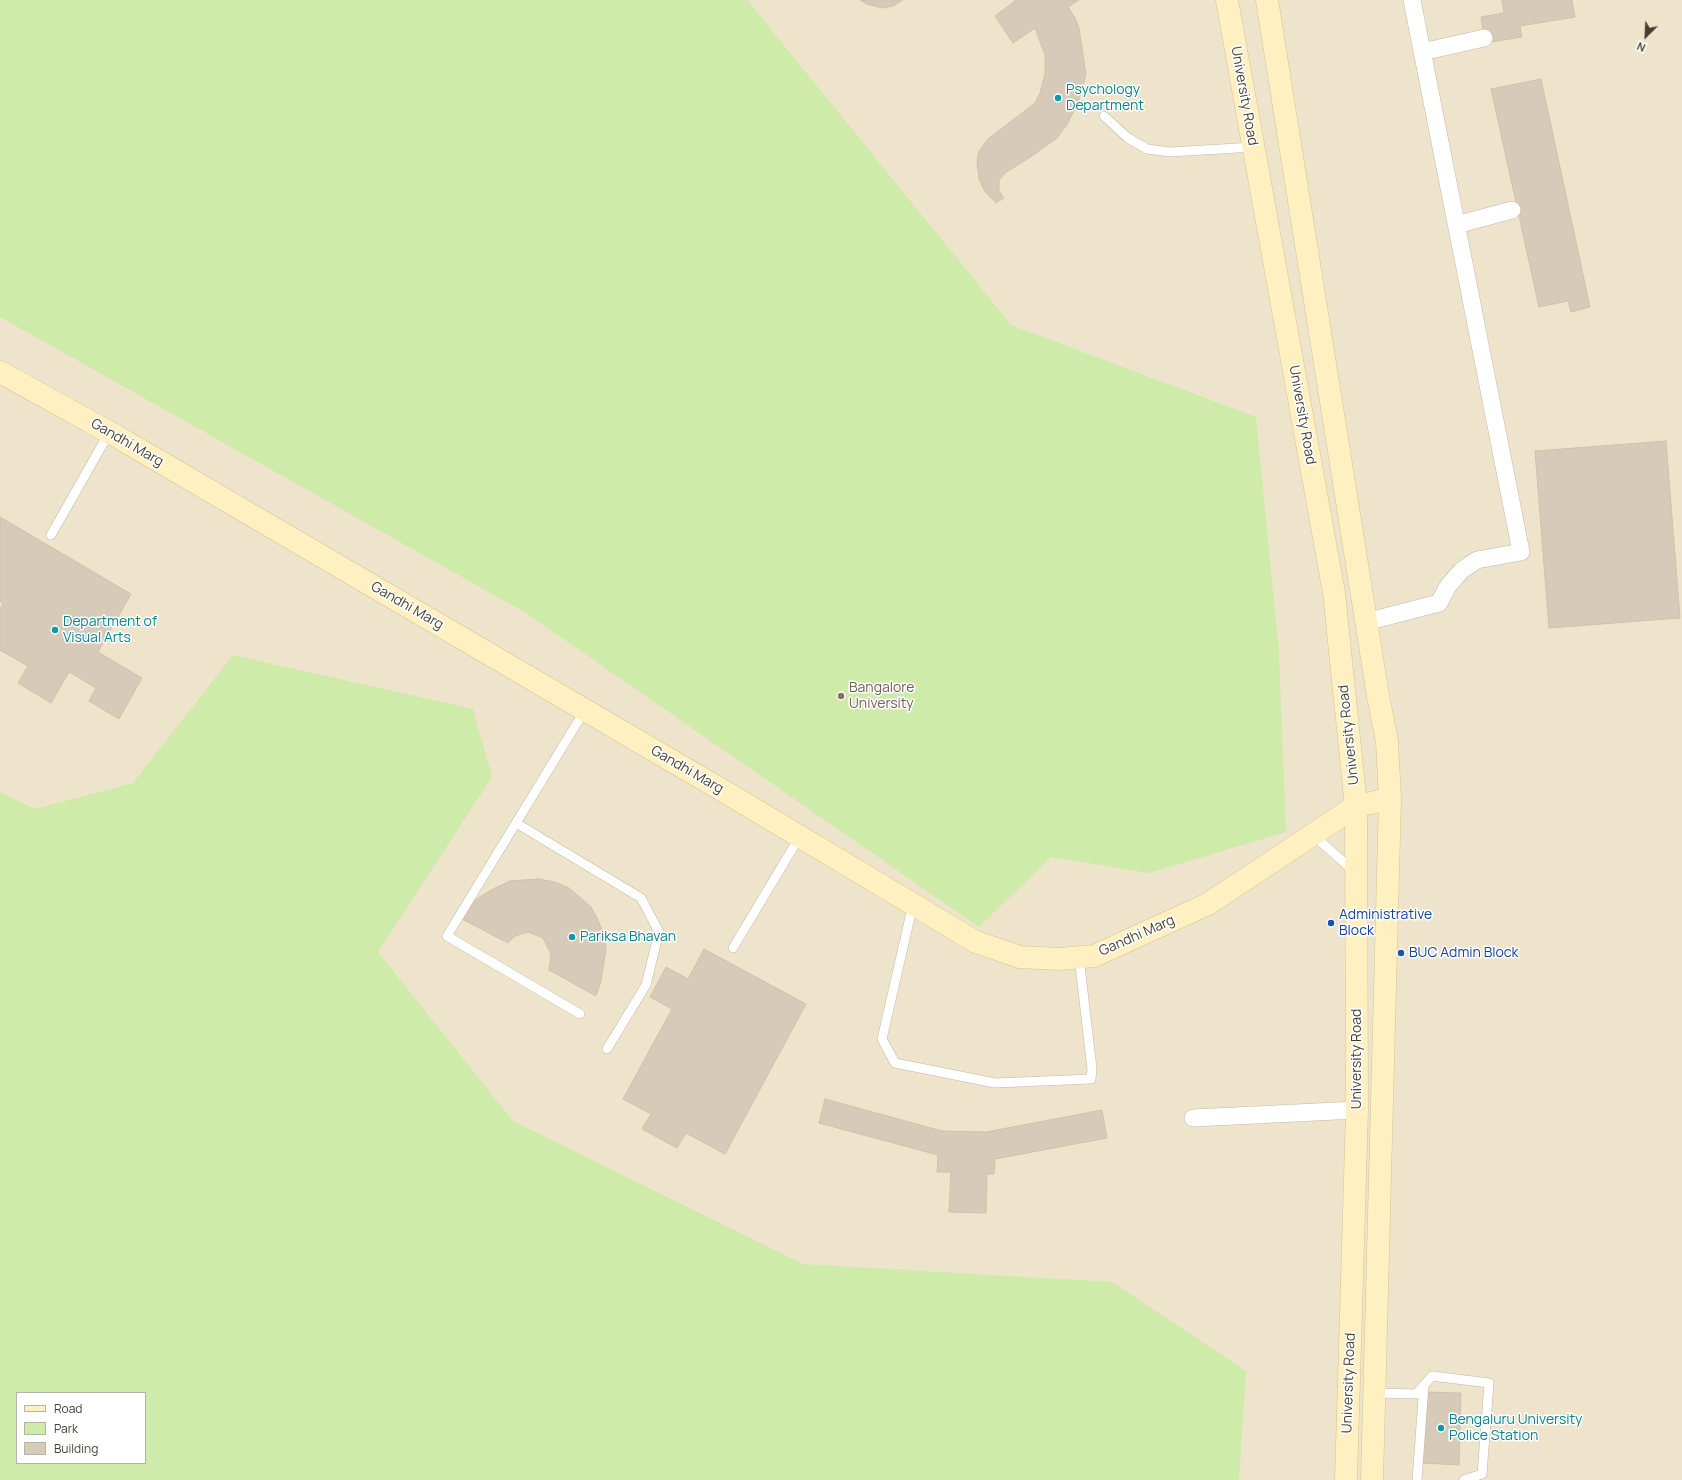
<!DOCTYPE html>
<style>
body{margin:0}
#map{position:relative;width:1682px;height:1480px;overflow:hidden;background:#f3eee3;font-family:Manrope,sans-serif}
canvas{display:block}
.legend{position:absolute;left:16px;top:1392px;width:130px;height:72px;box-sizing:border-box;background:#fff;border:1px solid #b5b2ad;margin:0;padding:5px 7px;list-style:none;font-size:12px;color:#463e33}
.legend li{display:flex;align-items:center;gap:8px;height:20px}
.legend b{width:20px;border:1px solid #b5b2ad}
.north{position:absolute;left:1626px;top:16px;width:40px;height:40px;-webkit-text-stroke:3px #fff;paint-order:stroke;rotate:204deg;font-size:11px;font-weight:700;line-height:16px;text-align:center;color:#463e33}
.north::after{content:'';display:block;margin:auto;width:14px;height:18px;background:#463e33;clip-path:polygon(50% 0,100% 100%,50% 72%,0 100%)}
</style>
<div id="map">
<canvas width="1682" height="1480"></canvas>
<ul class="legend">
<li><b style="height:5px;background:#fff0c2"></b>Road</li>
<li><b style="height:11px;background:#ceeba9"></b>Park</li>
<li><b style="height:11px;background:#d6cab8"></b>Building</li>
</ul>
<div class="north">N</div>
</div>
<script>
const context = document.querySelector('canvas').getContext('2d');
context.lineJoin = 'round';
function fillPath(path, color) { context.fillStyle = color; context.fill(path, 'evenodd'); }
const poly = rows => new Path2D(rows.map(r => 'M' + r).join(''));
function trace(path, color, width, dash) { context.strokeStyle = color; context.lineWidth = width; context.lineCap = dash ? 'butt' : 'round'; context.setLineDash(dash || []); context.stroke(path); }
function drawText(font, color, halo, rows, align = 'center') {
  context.font = font + ' Manrope,sans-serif'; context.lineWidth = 3; context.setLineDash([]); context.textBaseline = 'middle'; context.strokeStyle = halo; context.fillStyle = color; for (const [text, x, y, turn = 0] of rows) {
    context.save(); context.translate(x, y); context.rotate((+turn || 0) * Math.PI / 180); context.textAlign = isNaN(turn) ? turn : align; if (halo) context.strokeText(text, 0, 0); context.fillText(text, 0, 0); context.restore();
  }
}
fillPath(poly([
 [0,0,1682,0,1682,1480,0,1480],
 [17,1393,145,1393,145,1463,17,1463]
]), '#eee4cc');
fillPath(poly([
 [0,0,747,0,1011,325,1256,417,1279,653,1286,832,1149,873,1051,857,979,927,526,613,0,317],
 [233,655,473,709,492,777,378,952,513,1121,803,1264,1112,1282,1246,1371,1239,1480,0,1480,0,792,35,809,133,783],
 [17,1393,145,1393,145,1463,17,1463]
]), '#ceeba9');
const building = poly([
 [860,0,903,0,893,6,882,8,867,4,860,0],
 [1014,0,1079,0,1068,7,1075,18,1079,28,1086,75,1077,105,1066,126,1057,138,1032,156,1005,173,999,180,999,191,1004,198,996,203,985,192,979,179,977,162,979,151,988,139,1035,103,1040,93,1045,74,1045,55,1035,28,1013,43,995,16,1015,1,1014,0],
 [1502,0,1572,0,1575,17,1520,26,1522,37,1485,43,1481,17,1504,13,1502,0],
 [1541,79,1590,307,1571,312,1568,301,1539,307,1491,89,1541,79],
 [1666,441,1680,618,1549,628,1535,451,1666,441],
 [0,517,131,594,98,652,142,678,119,719,89,701,96,688,69,672,51,703,18,683,28,666,0,650,0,609,3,604,0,601,0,517],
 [539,879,555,882,569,888,591,907,598,920,604,935,606,949,601,981,596,996,549,970,551,954,543,938,528,932,515,936,508,943,460,918,469,905,481,896,495,888,510,881,539,879],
 [704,949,806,1004,725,1154,686,1133,677,1148,642,1129,651,1114,623,1099,672,1009,650,997,666,967,688,979,704,949],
 [825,1099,942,1131,986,1132,1102,1110,1107,1138,995,1159,994,1174,987,1174,986,1213,949,1212,951,1172,937,1172,938,1155,819,1123,825,1099],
 [1424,1392,1461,1393,1459,1465,1422,1463,1424,1392]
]);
fillPath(building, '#d6cab8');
trace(building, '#d1c2ab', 1);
const service = poly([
 [1104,116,1128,138,1147,149,1170,152,1254,147],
 [51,535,109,433],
 [516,823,641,898,659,932,646,985,607,1049],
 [1313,835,1354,871],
 [913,904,882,1039,895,1063,995,1083,1091,1079,1092,1069,1079,957],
 [733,948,800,836],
 [580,1014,447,936,585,710],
 [1375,1393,1416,1394,1432,1376,1489,1383,1482,1474,1464,1480],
 [1417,1480,1424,1385]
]);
const minor = poly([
 [1422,52,1484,38],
 [1456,225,1512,210],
 [1366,622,1439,603,1448,586,1462,570,1477,560,1521,552,1412,0],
 [1193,1118,1357,1110]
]);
const secondary = poly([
 [1227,0,1334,593,1356,806,1357,1110,1346,1480],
 [1267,0,1378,696,1387,741,1390,799,1372,1480],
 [0,372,116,436,732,796,976,942,1020,957,1059,959,1094,956,1208,904,1356,806,1390,799]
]);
trace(service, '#c2b9a8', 10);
trace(minor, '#c2b9a8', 18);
trace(secondary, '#d6c38f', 23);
trace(service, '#fff', 9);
trace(minor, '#fff', 17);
trace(secondary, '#fff0c2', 22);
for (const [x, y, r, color] of [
 [1058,98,4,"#0f9aa8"],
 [55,630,4,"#0f9aa8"],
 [841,696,4,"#8d6e63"],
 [1331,923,4,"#1a4fb4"],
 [572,937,4,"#0f9aa8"],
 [1401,953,4,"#1a4fb4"],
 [1441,1428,4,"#0f9aa8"]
]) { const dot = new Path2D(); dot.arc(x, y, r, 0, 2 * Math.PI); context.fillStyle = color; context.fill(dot); trace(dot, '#fff', 1.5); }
drawText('14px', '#0d838f', '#fff', [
 ["Psychology",1066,90],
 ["Department",1066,106],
 ["Department of",63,622],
 ["Visual Arts",63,638],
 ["Pariksa Bhavan",580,937],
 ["Bengaluru University",1449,1420],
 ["Police Station",1449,1436]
], 'left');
drawText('14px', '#463e33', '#fff', [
 ["University Road",1244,96,80],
 ["University Road",1302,415,80],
 ["Gandhi Marg",127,443,30],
 ["Gandhi Marg",407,606,30],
 ["University Road",1349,735,-96],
 ["Gandhi Marg",687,770,30],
 ["Gandhi Marg",1137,936,-24],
 ["University Road",1357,1059,-90],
 ["University Road",1349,1383,-88]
]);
drawText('14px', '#785e54', '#fff', [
 ["Bangalore",849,688],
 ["University",849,704]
], 'left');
drawText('14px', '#164399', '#fff', [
 ["Administrative",1339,915],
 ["Block",1339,931],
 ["BUC Admin Block",1409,953]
], 'left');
</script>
